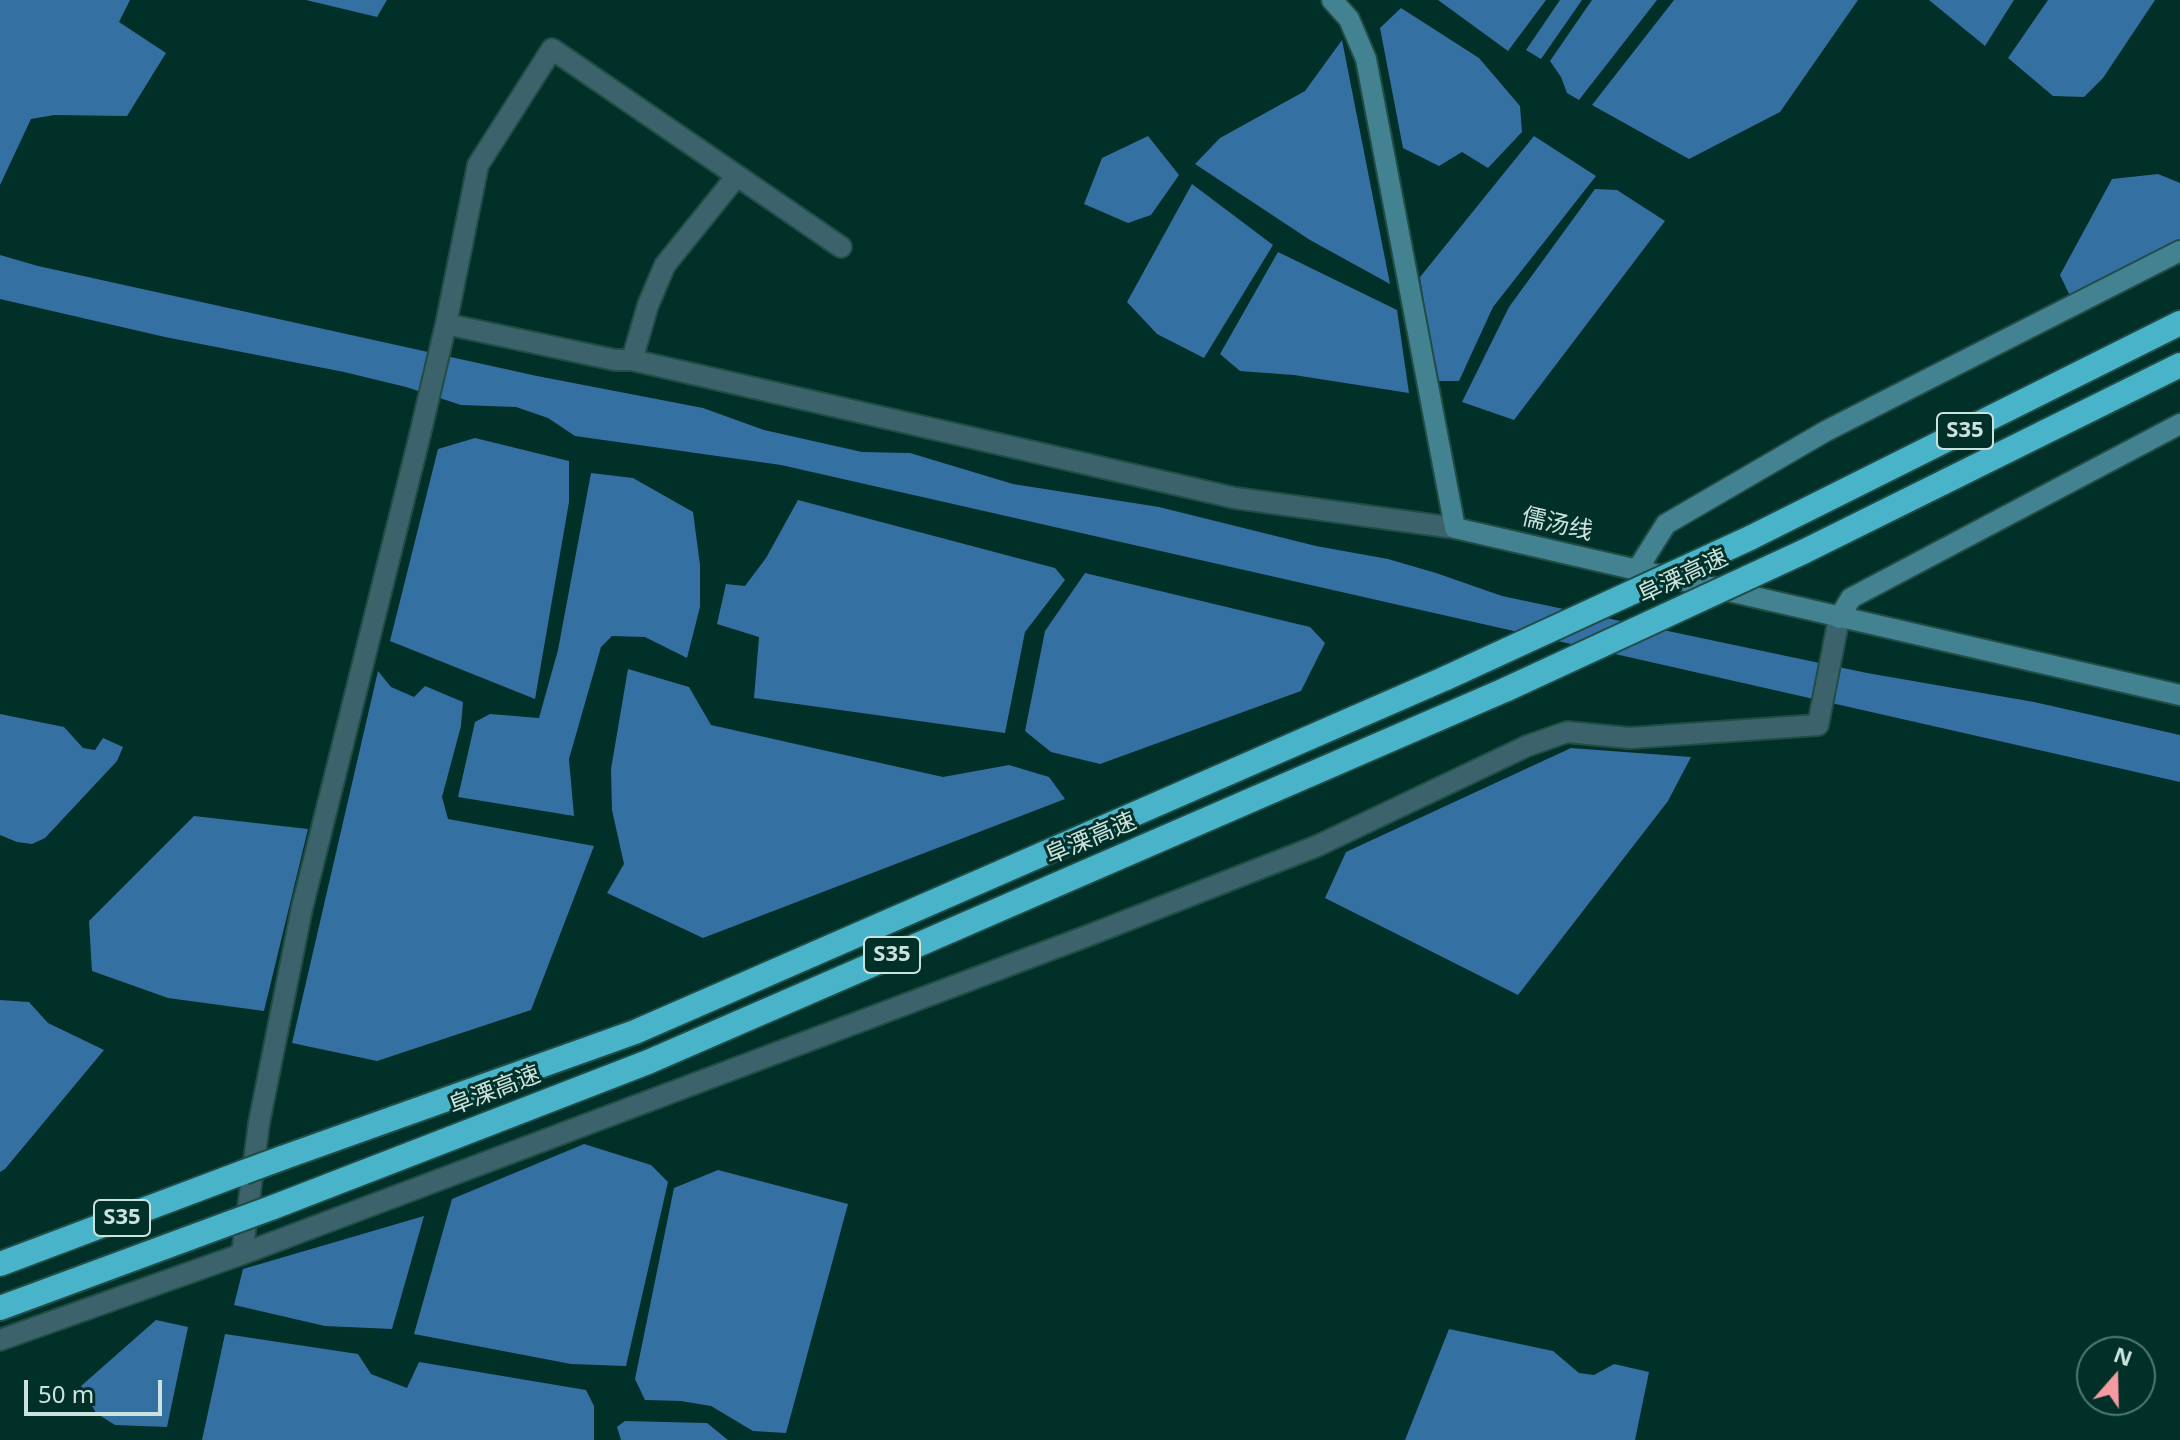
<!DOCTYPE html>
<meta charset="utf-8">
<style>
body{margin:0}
#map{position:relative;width:2180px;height:1440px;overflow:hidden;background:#013029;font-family:"Noto Sans",sans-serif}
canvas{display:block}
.north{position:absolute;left:2076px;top:1336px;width:80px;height:80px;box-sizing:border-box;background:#013029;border:2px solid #527871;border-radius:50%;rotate:20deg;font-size:22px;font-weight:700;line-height:32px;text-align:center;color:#cce3dd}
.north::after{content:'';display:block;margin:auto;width:28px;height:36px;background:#f49aa1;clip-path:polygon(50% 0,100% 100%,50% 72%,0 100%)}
.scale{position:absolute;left:24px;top:1380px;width:138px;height:36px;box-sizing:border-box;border:4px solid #cce3dd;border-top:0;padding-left:10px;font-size:24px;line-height:28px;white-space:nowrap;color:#cce3dd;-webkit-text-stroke:6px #013029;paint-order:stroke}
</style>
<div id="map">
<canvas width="2180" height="1440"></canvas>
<div class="north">N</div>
<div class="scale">50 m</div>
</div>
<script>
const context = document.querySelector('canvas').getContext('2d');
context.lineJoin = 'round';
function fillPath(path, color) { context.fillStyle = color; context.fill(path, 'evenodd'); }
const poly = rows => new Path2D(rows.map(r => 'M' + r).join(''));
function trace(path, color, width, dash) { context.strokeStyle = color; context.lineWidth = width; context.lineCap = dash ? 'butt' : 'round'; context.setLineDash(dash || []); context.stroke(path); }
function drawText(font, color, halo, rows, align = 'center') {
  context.font = font + ' "Noto Sans","Noto Sans SC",sans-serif'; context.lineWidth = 6; context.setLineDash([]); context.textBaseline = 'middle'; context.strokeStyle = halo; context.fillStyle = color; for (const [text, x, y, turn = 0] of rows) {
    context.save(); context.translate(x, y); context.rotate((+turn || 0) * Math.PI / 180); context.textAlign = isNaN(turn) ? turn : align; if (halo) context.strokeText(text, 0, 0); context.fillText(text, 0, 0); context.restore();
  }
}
fillPath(poly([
 [0,0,130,0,119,22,166,53,127,116,54,115,31,119,0,185],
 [306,0,387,0,377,17],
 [1438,0,1546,0,1508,51],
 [1560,0,1582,0,1541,59,1526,50],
 [1592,0,1657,0,1579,100,1567,93,1561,77,1550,61],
 [1674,0,1858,0,1780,112,1689,159,1592,105],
 [1929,0,2014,0,1985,46],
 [2048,0,2155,0,2103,78,2084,97,2053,96,2008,58],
 [1401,8,1479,58,1520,106,1522,132,1488,168,1462,152,1439,166,1403,148,1380,28],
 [1342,40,1390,284,1310,240,1195,164,1220,138,1305,91],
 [1148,136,1179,175,1151,215,1128,223,1084,204,1102,158],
 [1534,136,1596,176,1493,307,1459,381,1436,381,1420,277],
 [2158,174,2180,183,2180,243,2071,298,2060,275,2112,179],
 [1192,184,1273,245,1204,358,1157,334,1127,302],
 [1595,189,1617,190,1665,221,1514,420,1462,402,1509,307],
 [1278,252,1397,310,1409,393,1294,375,1240,371,1220,354],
 [0,255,38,266,537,376,703,408,764,430,862,452,910,453,1013,484,1159,507,1316,546,1388,559,1436,573,1502,596,1867,673,2034,702,2180,735,2180,782,781,465,575,436,548,418,516,407,461,405,406,387,344,372,165,337,0,299],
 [475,438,569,461,569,502,535,699,390,641,438,449],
 [591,473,633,478,693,512,700,565,700,607,687,658,645,637,612,636,601,647,569,759,574,816,458,797,475,722,490,714,539,718,558,650],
 [798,500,1055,568,1065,580,1025,632,1005,733,754,698,759,637,717,624,726,584,745,586,766,558],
 [1085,573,1310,627,1325,643,1301,691,1100,764,1051,752,1025,731,1045,631],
 [628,669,689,687,711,725,943,777,1009,765,1049,777,1065,799,703,938,607,893,624,864,612,810,611,769],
 [378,671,391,687,414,697,425,686,463,702,461,726,442,797,448,819,594,846,531,1010,377,1061,292,1043],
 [0,714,64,727,83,748,95,750,103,738,123,747,117,761,45,838,32,844,17,842,0,835],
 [1571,748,1691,757,1668,801,1518,995,1325,898,1346,852],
 [194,816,308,829,264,1011,168,998,92,971,89,921],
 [0,1000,29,1002,48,1023,104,1050,5,1169,0,1172],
 [584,1144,651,1165,668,1182,626,1366,571,1364,414,1334,452,1199],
 [718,1170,848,1204,786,1433,753,1431,711,1406,681,1401,645,1400,635,1379,674,1188],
 [424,1216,392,1329,325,1326,234,1305,243,1269],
 [156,1320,188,1327,167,1427,115,1425,96,1413,81,1386],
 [1449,1329,1553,1351,1579,1373,1594,1375,1614,1364,1649,1372,1635,1440,1405,1440],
 [225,1334,358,1354,371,1374,407,1388,419,1362,586,1390,594,1406,594,1440,202,1440],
 [625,1421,707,1423,728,1440,621,1440,617,1427]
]), '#3570a2');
const street = poly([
 [446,324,615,360,632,360,1235,498,1455,528],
 [632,360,648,305,665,265,736,177],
 [242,1254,259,1123,302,908,418,443,446,324,478,165,552,49,841,247],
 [0,1340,242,1254,1087,936,1317,846,1527,746,1567,732,1630,738,1818,725,1839,618]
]);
const secondary = poly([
 [1332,0,1349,19,1366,59,1455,528,2180,695],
 [1637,570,1666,524,1826,431,2180,251],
 [1839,618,1851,598,2180,424]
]);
const highway = poly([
 [1750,538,2180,323],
 [1803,552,2180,365],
 [282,1158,635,1032,1446,678],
 [271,1208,648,1062,1507,689],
 [0,1264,244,1172],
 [0,1308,230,1223]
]);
trace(street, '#214d46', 24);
trace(secondary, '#214d46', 24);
trace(highway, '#214d46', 28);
trace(street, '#3c636b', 20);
trace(secondary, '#438391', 20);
trace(highway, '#48b3c9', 24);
const highwayBridge = poly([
 [1446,678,1750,538],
 [1507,689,1803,552],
 [244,1172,282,1158],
 [230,1223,271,1208]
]);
trace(highwayBridge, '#214d46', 28, []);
trace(highwayBridge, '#48b3c9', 24);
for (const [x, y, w] of [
 [1965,431,56],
 [892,955,56],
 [122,1218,56]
]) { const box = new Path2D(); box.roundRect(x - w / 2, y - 18, w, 36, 6); context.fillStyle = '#013029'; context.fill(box); trace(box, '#cce3dd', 2); }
drawText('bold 22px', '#cce3dd', null, [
 ["S35",1965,431],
 ["S35",892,955],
 ["S35",122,1218]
]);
drawText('24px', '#cce3dd', '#013029', [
 ["儒汤线",1557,525,13],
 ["阜溧高速",1683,577,-25],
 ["阜溧高速",1091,839,-23],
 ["阜溧高速",495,1091,-21]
]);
</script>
